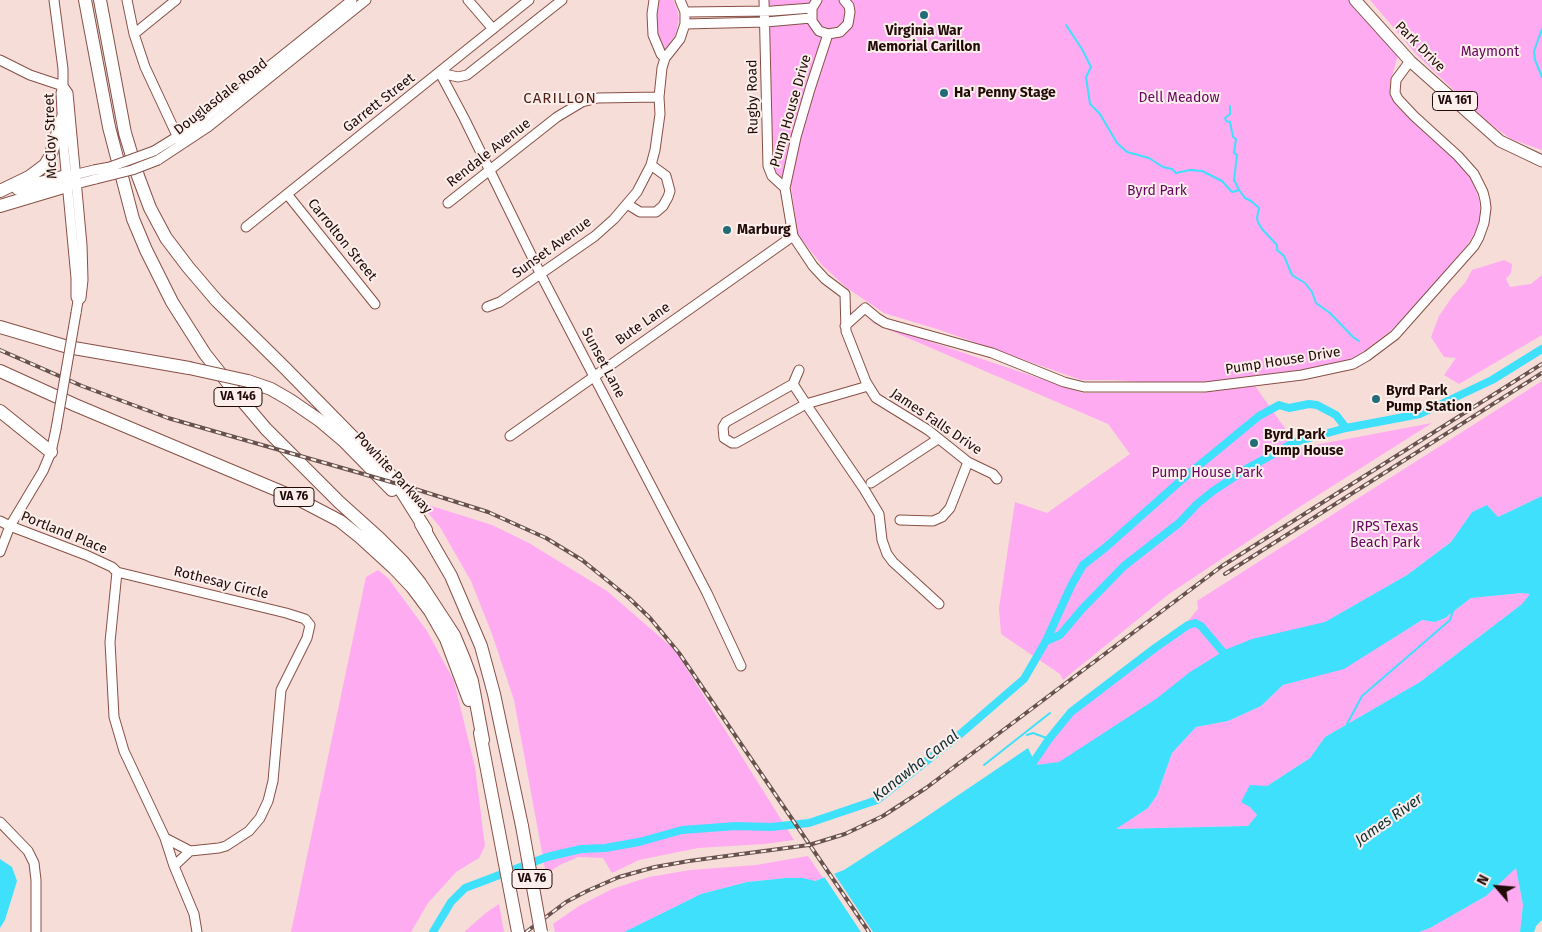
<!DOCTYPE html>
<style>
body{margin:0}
#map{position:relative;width:1542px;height:932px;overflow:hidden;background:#f7ddd8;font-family:"Fira Sans",sans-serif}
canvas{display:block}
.north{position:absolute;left:1472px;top:862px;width:50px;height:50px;-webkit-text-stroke:4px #fbeeeb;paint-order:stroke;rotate:297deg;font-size:14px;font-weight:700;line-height:20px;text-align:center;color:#200b07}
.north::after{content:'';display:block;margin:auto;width:18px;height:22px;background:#200b07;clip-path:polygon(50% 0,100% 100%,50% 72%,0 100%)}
</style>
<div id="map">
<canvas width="1542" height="932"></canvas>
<div class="north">N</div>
</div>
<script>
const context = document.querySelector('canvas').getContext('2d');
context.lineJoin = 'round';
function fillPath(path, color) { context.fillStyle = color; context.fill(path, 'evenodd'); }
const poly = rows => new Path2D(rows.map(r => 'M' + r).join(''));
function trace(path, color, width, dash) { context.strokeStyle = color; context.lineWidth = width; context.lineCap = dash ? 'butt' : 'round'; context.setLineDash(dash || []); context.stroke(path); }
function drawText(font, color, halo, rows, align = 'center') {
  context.font = font + ' "Fira Sans",sans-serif'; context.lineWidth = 4; context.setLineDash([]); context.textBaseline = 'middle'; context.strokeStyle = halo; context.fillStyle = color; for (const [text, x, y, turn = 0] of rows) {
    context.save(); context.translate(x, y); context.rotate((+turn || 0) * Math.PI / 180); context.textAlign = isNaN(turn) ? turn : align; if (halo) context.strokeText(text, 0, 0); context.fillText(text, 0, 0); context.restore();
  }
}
fillPath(poly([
 [656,0,673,0,677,9,679,19,676,34,663,52,659,45,654,13],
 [768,0,1349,0,1398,55,1390,83,1391,98,1396,105,1462,166,1472,179,1479,200,1480,209,1479,222,1475,233,1467,245,1409,313,1388,333,1356,357,1328,366,1202,383,1155,383,1113,380,1081,380,940,330,884,313,847,288,822,265,798,235,791,186,780,178,772,165],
 [1370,0,1542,0,1542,150,1511,139,1485,120,1416,54],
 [1504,260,1512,264,1511,273,1506,279,1510,287,1531,284,1542,275,1542,335,1459,384,1444,375,1456,358,1444,357,1431,337,1439,316,1452,297,1465,283,1472,270],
 [866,320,1083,393,1200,393,1255,386,1299,448,1432,423,1301,506,1169,594,1063,680,1060,674,1001,634,999,608,1015,502,1047,513,1130,454,1108,424],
 [1542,381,1542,496,1498,517,1487,505,1472,512,1451,542,1407,575,1322,624,1076,759,1024,775,1054,731,1073,710,1180,630,1198,609,1197,601],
 [419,502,492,525,529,543,607,591,675,650,794,840,764,844,698,848,639,860,612,873,603,858,578,857,560,865,546,874,514,700,492,634,471,581,440,527],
 [378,570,388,578,427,631,454,681,475,767,485,846,479,858,456,872,428,903,411,932,291,932,366,577],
 [1522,593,1531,594,1522,604,1420,682,1325,737,1310,758,1267,786,1250,807,1257,815,1248,826,1115,829,1148,808,1157,795,1172,753,1196,727,1228,721,1261,706,1283,685,1344,668,1422,620,1435,622,1445,618,1471,598],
 [808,856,823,878,814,881,803,878,786,878,747,882,701,894,624,932,555,932,553,924,579,906,612,889,649,877,690,870,756,865],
 [1516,867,1523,905,1520,932,1419,932,1430,928,1486,896],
 [499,904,504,932,464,932,487,912]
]), '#feabf2');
fillPath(poly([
 [1542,496,1542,920,1536,926,1534,932,1520,932,1523,905,1516,868,1486,896,1430,928,1419,932,624,932,701,894,747,882,786,878,803,878,815,881,844,870,920,821,1028,748,1036,765,1059,762,1156,699,1190,672,1227,649,1252,639,1325,622,1407,575,1451,542,1472,512,1487,505,1498,517],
 [1522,593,1530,594,1522,604,1420,682,1325,737,1310,758,1267,786,1250,785,1241,802,1250,807,1257,815,1248,826,1116,829,1148,808,1157,795,1172,753,1196,727,1228,721,1261,706,1283,685,1344,669,1422,620,1435,622,1445,618,1471,598],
 [0,859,12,867,17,881,5,920,0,928]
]), '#3ee0fc');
fillPath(poly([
 [833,872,873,932,861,932,823,875]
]), '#f7ddd8');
trace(poly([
 [1066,25,1082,49,1091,67,1086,77,1090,104,1100,114,1117,143,1127,152,1149,158,1163,167,1172,169,1176,173,1190,170,1202,171,1222,181,1232,192,1239,190,1245,198,1251,201,1259,208,1257,218,1258,222,1262,229,1277,245,1277,250,1284,256,1292,275,1305,283,1312,292,1316,303,1330,313,1353,337,1359,341],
 [1542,29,1534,51,1535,60,1542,77],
 [1230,106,1230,114,1225,118,1226,121,1230,122,1233,137,1236,139,1234,153,1237,155,1234,180,1239,190],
 [1400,407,1405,417],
 [1347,724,1362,696,1450,620,1453,611],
 [1027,735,1033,733,1049,739],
 [984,765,1050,713]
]), '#3ee0fc', 2);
trace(poly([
 [1046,641,1060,635,1083,608,1124,566,1179,523,1197,504,1213,491,1248,468,1295,442,1346,428],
 [1028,770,1049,739,1071,712,1155,648,1188,625,1195,623,1201,626,1228,658],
 [433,932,451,902,465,888,547,857,581,849,605,848,639,842,682,830,736,826,771,827,809,823,877,800,958,736,1024,679,1046,641,1071,586,1083,565,1106,547,1186,476,1259,416,1279,405,1289,408,1309,404,1317,405,1336,415,1346,428,1420,414,1492,380,1542,349]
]), '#3ee0fc', 8);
const minor = poly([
 [54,0,63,69,63,86,61,93,64,150,76,278,76,297,78,301],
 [127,0,134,34,145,67,180,142],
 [468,0,493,29],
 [654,0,652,14,653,35,661,54,665,58],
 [764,0,768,166,772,176,785,188],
 [817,0,812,8,812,21,819,31,828,34,840,32,848,24,850,12,849,6,844,0],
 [685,12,772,11,812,8],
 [685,24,766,22,811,18],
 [134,34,176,0],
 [828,34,810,89,796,137,785,188,793,236,813,266,825,279,845,294,846,331,866,382,876,398,928,430,968,462,993,474,997,479],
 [0,60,30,75,63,86],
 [440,73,464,118,541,275,707,593,741,666],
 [440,73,458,77,467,75,562,0],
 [63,86,68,93,82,245,83,280,81,298,78,301,76,313],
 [154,151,196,125,352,0],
 [158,160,208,127,366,0],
 [69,176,94,170],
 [72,185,96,179],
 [287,194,375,304],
 [448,203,557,117,582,102,598,98,659,97],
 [627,204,640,212,656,212,663,206,668,197,670,191,666,176,651,165],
 [246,227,529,0],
 [487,307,500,302,595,236,614,219,637,192,651,165,655,150,660,114,659,97,662,68,665,58,680,39,685,24,685,12,680,0],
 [845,326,865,308,877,318,885,323,992,353,1064,382,1084,387,1205,387,1302,375,1353,364,1367,356,1395,335,1474,246,1479,237,1484,223,1486,208,1485,200,1483,192,1474,174,1458,156,1414,116,1398,99,1395,93,1396,80,1410,61],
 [793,384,799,370],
 [868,386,806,404,736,443,732,443,724,438,723,427,726,422,793,384,806,404,864,489,879,514,882,540,887,554,893,562,939,604],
 [510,436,793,236],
 [871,483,938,439],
 [900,520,933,521,942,517,950,508,968,462],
 [0,521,10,526,86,555,112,567,117,572],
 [0,552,10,526,43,471,51,452,56,429],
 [117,572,286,613,305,619,310,625,307,638,281,690,273,781,268,801,260,818,249,831,226,846,219,848,190,851,165,838],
 [117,572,110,642,114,717,124,751,165,838,174,866,194,914,197,932],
 [0,822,28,851,34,863,36,880,36,932],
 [174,866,190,851]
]);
const major = poly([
 [1355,0,1410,61,1500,141,1542,161]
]);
const highway = poly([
 [85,0,109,127,133,219,146,250,172,302,205,354,239,397,266,429,339,502,379,538,403,562,420,583,454,635,464,659,472,681,483,740],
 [100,0,125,133,138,176,150,208,166,238,188,267,217,301,285,368,394,479,426,530],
 [18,189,66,176],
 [0,191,29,177,45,165,50,157,62,119],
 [0,206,67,186],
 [0,327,68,347,189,368],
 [0,371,75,405,296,498,340,521,360,537,394,568,412,587,430,611,446,639,469,700],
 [248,381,271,389,290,400,319,420,345,442,392,490],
 [0,411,51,452],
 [421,524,451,576,481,646,494,694,522,826],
 [480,733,518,932]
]);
trace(minor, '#875046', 11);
trace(major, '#875046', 13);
trace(highway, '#875046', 14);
trace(minor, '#fff', 9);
trace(major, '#fff', 11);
trace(highway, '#fff', 12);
const rail = poly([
 [0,350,82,386,168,418,412,488,488,512,546,538,582,560,629,598,650,618,679,653,869,932],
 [1225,574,1542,373],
 [526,932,566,902,587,891,619,877,655,867,689,861,809,845,845,834,883,816,926,788,1222,566,1542,364]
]);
trace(rail, '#68524d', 4);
trace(rail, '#fbeeeb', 2, [5.5]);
const minorBridge = poly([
 [94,170,110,167,154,151],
 [96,179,132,170,158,160],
 [56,429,76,313]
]);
const highwayBridge = poly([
 [189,368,248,381],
 [522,826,541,932]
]);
trace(minorBridge, '#875046', 11, []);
trace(highwayBridge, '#875046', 14, []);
trace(minorBridge, '#fff', 9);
trace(highwayBridge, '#fff', 12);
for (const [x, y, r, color] of [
 [924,15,5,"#246b78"],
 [944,93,5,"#246b78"],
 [727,230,5,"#246b78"],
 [1376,399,5,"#246b78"],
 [1254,443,5,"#246b78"]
]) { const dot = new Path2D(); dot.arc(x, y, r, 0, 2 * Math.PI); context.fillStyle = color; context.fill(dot); trace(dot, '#fbeeeb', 2); }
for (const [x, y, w] of [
 [1455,101,45],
 [238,397,48],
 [294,497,40],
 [532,879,40]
]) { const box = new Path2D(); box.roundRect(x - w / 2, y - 9.5, w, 19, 4); context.fillStyle = '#fbeeeb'; context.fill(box); trace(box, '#200b07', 1); }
drawText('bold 12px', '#200b07', null, [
 ["VA 161",1455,101],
 ["VA 146",238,397],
 ["VA 76",294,497],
 ["VA 76",532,879]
]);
drawText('bold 14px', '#200b07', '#fbeeeb', [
 ["Virginia War",924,31,"center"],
 ["Memorial Carillon",924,47,"center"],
 ["Ha' Penny Stage",954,93],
 ["Marburg",737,230],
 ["Byrd Park",1386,391],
 ["Pump Station",1386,407],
 ["Byrd Park",1264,435],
 ["Pump House",1264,451]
], 'left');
drawText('14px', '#200b07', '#fbeeeb', [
 ["Park Drive",1420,47,45],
 ["Douglasdale Road",221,97,-38],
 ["Rugby Road",753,97,-91],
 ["Garrett Street",379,103,-38],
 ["Pump House Drive",791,111,-74],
 ["McCloy Street",51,136,-92],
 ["Rendale Avenue",489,153,-38],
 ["Carrolton Street",342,240,51],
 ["Sunset Avenue",552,248,-36],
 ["Bute Lane",643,324,-35],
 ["Pump House Drive",1283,361,-9],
 ["Sunset Lane",603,363,62],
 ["James Falls Drive",936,422,34],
 ["Powhite Parkway",393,473,47],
 ["Portland Place",64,533,22],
 ["Rothesay Circle",221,583,14]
]);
drawText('14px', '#66045f', '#fbeeeb', [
 ["Maymont",1490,52],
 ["Dell Meadow",1179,98],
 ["Byrd Park",1157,191],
 ["Pump House Park",1207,473],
 ["JRPS Texas",1385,527],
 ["Beach Park",1385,543]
]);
context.letterSpacing = '1px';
drawText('15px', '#522118', '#fbeeeb', [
 ["CARILLON",560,99]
]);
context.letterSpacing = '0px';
drawText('italic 15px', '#0f2f36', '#fbeeeb', [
 ["Kanawha Canal",916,766,-38],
 ["James River",1389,820,-35]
]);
</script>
